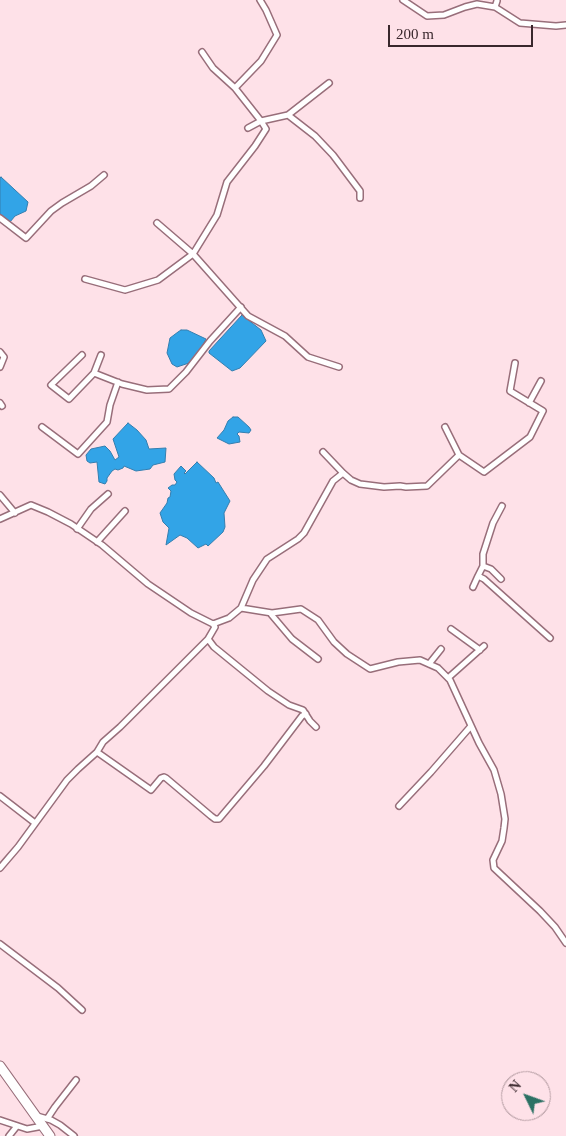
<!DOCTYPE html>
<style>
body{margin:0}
#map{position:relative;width:566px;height:1136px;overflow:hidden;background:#fee1e8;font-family:"Times New Roman",serif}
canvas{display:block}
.north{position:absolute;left:501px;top:1071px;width:50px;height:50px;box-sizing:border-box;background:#fee1e8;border:1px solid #af979d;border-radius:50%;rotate:312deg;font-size:14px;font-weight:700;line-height:20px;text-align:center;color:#39272c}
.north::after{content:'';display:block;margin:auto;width:18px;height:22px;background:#2c7164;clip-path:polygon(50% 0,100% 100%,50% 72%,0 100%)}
.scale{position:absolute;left:388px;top:25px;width:145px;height:22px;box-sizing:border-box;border:2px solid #39272c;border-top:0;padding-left:6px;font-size:15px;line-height:18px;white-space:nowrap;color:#39272c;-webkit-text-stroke:4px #fee1e8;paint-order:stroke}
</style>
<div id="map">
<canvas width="566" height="1136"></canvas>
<div class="north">N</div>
<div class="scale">200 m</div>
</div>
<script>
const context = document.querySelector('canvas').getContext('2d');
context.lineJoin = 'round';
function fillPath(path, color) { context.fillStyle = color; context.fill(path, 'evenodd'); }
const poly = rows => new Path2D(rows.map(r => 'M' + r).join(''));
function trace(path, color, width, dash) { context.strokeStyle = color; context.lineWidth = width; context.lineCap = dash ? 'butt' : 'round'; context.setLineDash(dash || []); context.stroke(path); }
const water = poly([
 [1,177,28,202,26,211,15,216,10,222,0,214,0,178,1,177],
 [242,315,261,330,266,341,240,368,232,371,209,353,209,351,242,315],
 [181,330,187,330,206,339,196,357,189,363,177,367,172,364,167,353,170,338,178,332,181,330],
 [233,417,238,417,249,427,251,430,249,433,239,432,237,434,239,436,240,442,229,444,217,438,224,430,228,421,233,417],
 [128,423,137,430,146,440,149,449,166,448,165,462,153,465,150,469,136,471,124,466,123,468,118,470,115,469,112,471,107,478,107,481,105,484,99,482,97,462,90,463,87,461,86,455,91,449,105,446,110,451,115,460,119,457,113,439,128,423],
 [197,462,214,478,216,483,218,482,230,501,224,513,225,527,223,532,208,546,206,544,198,548,187,538,180,535,166,545,169,528,163,522,160,513,167,503,168,498,170,497,171,491,168,488,172,485,175,485,177,482,175,480,174,474,181,466,186,471,184,473,185,474,197,462]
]);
fillPath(water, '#32a4e7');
trace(water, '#347eaf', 1);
const street = poly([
 [403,0,427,16,444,15,465,7,477,4,495,7,520,23,556,26,566,25],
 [495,7,497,1,497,0],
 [329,83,288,115,315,136,333,155,360,191,360,198],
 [235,88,261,61,277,35,266,10,260,0],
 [248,128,261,121,288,115],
 [0,218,26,238,51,211,62,203,91,186,104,175],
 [157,223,193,254,217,215,227,182,255,146,266,129,261,121,235,88,213,68,202,52],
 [85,279,125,290,158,280,193,254,248,316,285,336,308,357,339,367],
 [0,352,4,357,0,367],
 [82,355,51,385,69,399,94,373],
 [101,355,94,373,122,384,147,390,169,389,186,372,210,341,241,307],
 [0,403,2,406],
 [529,403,541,381],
 [42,427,78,454,107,422,110,405,118,382],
 [323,452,343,473,351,480,360,484,384,487,400,486,406,487,427,486,459,455,445,427],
 [459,455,484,472,530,437,543,411,510,391,515,363],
 [0,495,15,513],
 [0,519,31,505,48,512,71,524,102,545,148,584,191,613,213,624,229,618,241,608,253,580,267,559,298,539,304,533,333,481,343,473],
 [77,529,91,509,108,494],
 [97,542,125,511],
 [483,566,483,554,493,523,502,506],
 [501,579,491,569,483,566,478,576,484,579,550,638],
 [473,587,478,576],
 [241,608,272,613,301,609,318,620,334,642,347,654,370,669,398,662,420,660,438,668,450,680,479,743,494,770,501,794,505,819,504,828,502,841,493,860,494,868,540,911,555,927,566,943],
 [270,613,292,639,318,659],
 [451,629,480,650],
 [208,639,214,647,268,691,289,705,303,710,310,721,316,727],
 [429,664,441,649],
 [448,678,484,646],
 [97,752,151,790,161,778,164,777,166,778,211,816,215,819,219,819,264,766,302,716,306,714],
 [0,796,35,823],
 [399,806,431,772,471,726],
 [0,868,18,847,67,780,78,769,97,752,103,742,120,727,208,639,215,627,213,624],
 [0,944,58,988,82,1010],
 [37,1116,51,1120,60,1125,74,1136],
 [47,1119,55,1107,76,1080],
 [0,1120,27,1129,43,1126],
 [9,1136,17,1126]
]);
const highway = poly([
 [0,1066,50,1136]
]);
trace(street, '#986e7a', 8);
trace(highway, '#986e7a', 11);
trace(street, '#fff', 5);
trace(highway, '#fff', 9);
</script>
